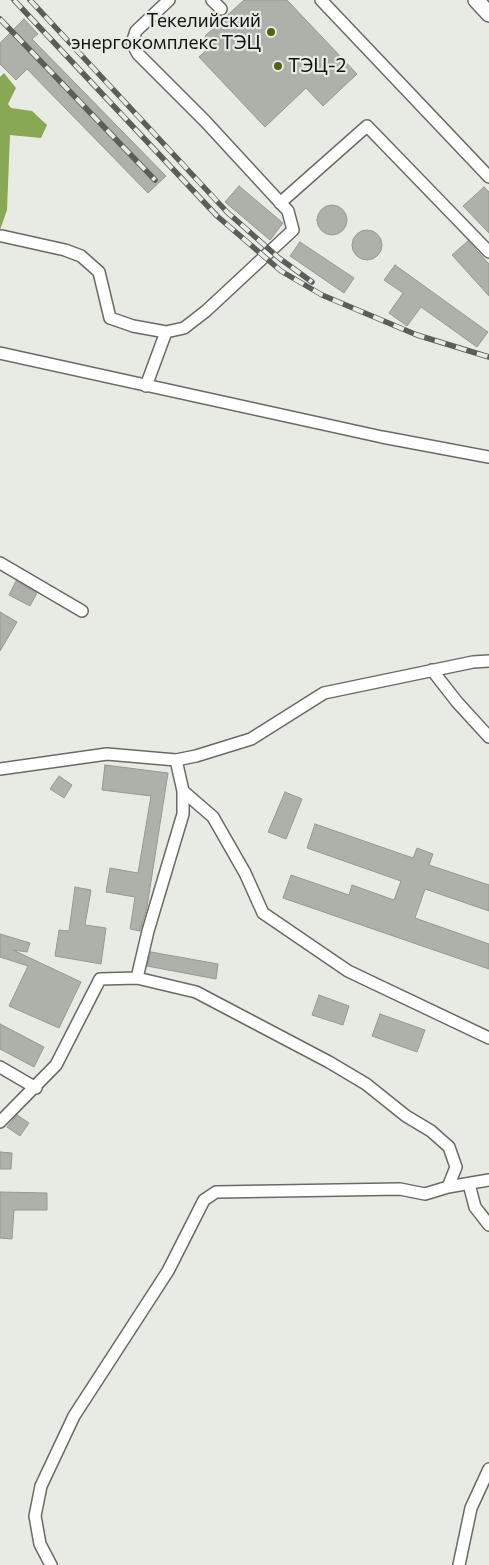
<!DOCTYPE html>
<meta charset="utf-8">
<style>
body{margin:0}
canvas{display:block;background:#e7ebe3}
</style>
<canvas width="489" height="1565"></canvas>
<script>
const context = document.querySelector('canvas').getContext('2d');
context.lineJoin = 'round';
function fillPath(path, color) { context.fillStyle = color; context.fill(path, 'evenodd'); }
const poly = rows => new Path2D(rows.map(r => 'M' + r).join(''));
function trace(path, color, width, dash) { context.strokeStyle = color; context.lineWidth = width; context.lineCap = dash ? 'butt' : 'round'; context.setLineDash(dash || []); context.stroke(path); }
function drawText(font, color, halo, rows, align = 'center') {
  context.font = font + ' Commissioner,sans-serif'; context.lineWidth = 4.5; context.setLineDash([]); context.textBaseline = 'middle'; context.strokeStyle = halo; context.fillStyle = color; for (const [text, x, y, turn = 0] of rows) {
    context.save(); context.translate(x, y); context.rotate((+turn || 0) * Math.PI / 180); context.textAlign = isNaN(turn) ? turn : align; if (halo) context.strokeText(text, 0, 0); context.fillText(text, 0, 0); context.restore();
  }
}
fillPath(poly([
 [4,73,16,88,8,104,11,108,32,111,47,125,41,138,10,135,7,210,0,230,0,77]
]), '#89a855');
const building = poly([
 [244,0,287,0,357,74,323,106,306,88,265,127,199,57,213,44,205,36,244,0],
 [24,19,38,34,32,39,166,176,148,193,27,69,16,80,0,64,0,43,24,19],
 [239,186,283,223,270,240,225,202,239,186],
 [484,187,489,192,489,233,463,206,484,187],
 '317 220a15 15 0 1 1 30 0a15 15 0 1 1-30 0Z',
 '352 245a15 15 0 1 1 30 0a15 15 0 1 1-30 0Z',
 [468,241,489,264,489,296,452,255,468,241],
 [300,242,354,278,344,293,290,256,300,242],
 [395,265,488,332,477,347,421,307,407,326,389,313,403,293,384,280,395,265],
 [16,581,37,593,30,606,9,595,16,581],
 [0,612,17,622,0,651,0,612],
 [105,765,168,773,147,907,140,931,130,929,135,897,106,892,110,868,138,873,151,796,102,790,105,765],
 [59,776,72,785,64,798,50,789,59,776],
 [285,792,302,799,286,839,268,832,285,792],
 [315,824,413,858,417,848,433,854,429,865,489,885,489,911,425,889,415,918,489,944,489,969,283,898,291,875,349,895,352,885,394,900,401,881,307,848,315,824],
 [75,887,91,890,85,925,106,928,101,964,55,956,59,930,69,931,75,887],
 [0,934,30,943,27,952,13,950,81,982,59,1028,9,1006,28,966,0,957,0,934],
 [151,952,218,964,216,979,147,966,151,952],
 [319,995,349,1006,343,1025,312,1015,319,995],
 [380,1014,425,1030,417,1052,372,1036,380,1014],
 [0,1024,44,1047,34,1067,0,1049,0,1024],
 [17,1115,29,1123,20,1136,7,1127,17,1115],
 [0,1152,12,1153,11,1169,0,1169,0,1152],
 [0,1192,47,1193,47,1210,14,1210,12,1239,0,1238,0,1192]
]);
fillPath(building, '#aeb1aa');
trace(building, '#969992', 1);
const minor = poly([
 [212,0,221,9],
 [321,0,489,177],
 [280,203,367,126,489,252],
 [2,236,65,250,81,256,99,272,110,318,133,326,166,332,184,328,206,311,293,230,288,211,205,121,138,54,132,43,136,31,169,0],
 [0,353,382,437,489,457],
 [146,386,166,332],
 [0,563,82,611],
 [432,670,457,702,489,737],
 [0,769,107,754,176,760,196,756,251,739,324,693,473,662,489,661],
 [183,791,213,817,245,873,263,913,348,971,489,1038],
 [137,978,148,931,183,814,183,791,176,760],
 [0,1067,36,1088],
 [0,1122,56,1065,100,979,137,978,196,992,329,1062,366,1084,406,1116,431,1131,449,1147,456,1167,448,1187,425,1194,400,1189,216,1192,204,1200,168,1271,74,1416,41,1486,35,1516,40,1544,51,1565],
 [469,1184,475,1207,489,1225],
 [448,1187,489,1180],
 [459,1565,471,1508,489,1469]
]);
const major = poly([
 [476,0,489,14]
]);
trace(minor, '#686b64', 14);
trace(major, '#686b64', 18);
trace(minor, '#fff', 11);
trace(major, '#fff', 15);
const rail = poly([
 [14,0,217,216,281,271,322,295,417,335,489,357],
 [30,0,227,212,279,258,312,282],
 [0,19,155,180]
]);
trace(rail, '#5b5d58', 5.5);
trace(rail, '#e7ebe3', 4, [11]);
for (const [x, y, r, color] of [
 [271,32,5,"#4b6515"],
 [278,66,5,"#4b6515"]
]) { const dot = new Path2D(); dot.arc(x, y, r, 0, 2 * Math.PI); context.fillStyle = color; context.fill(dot); trace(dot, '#e7ebe3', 2); }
drawText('19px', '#111310', '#e7ebe3', [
 ["Текелийский",261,21],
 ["энергокомплекс ТЭЦ",261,43],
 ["ТЭЦ-2",288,66,"left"]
], 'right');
</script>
